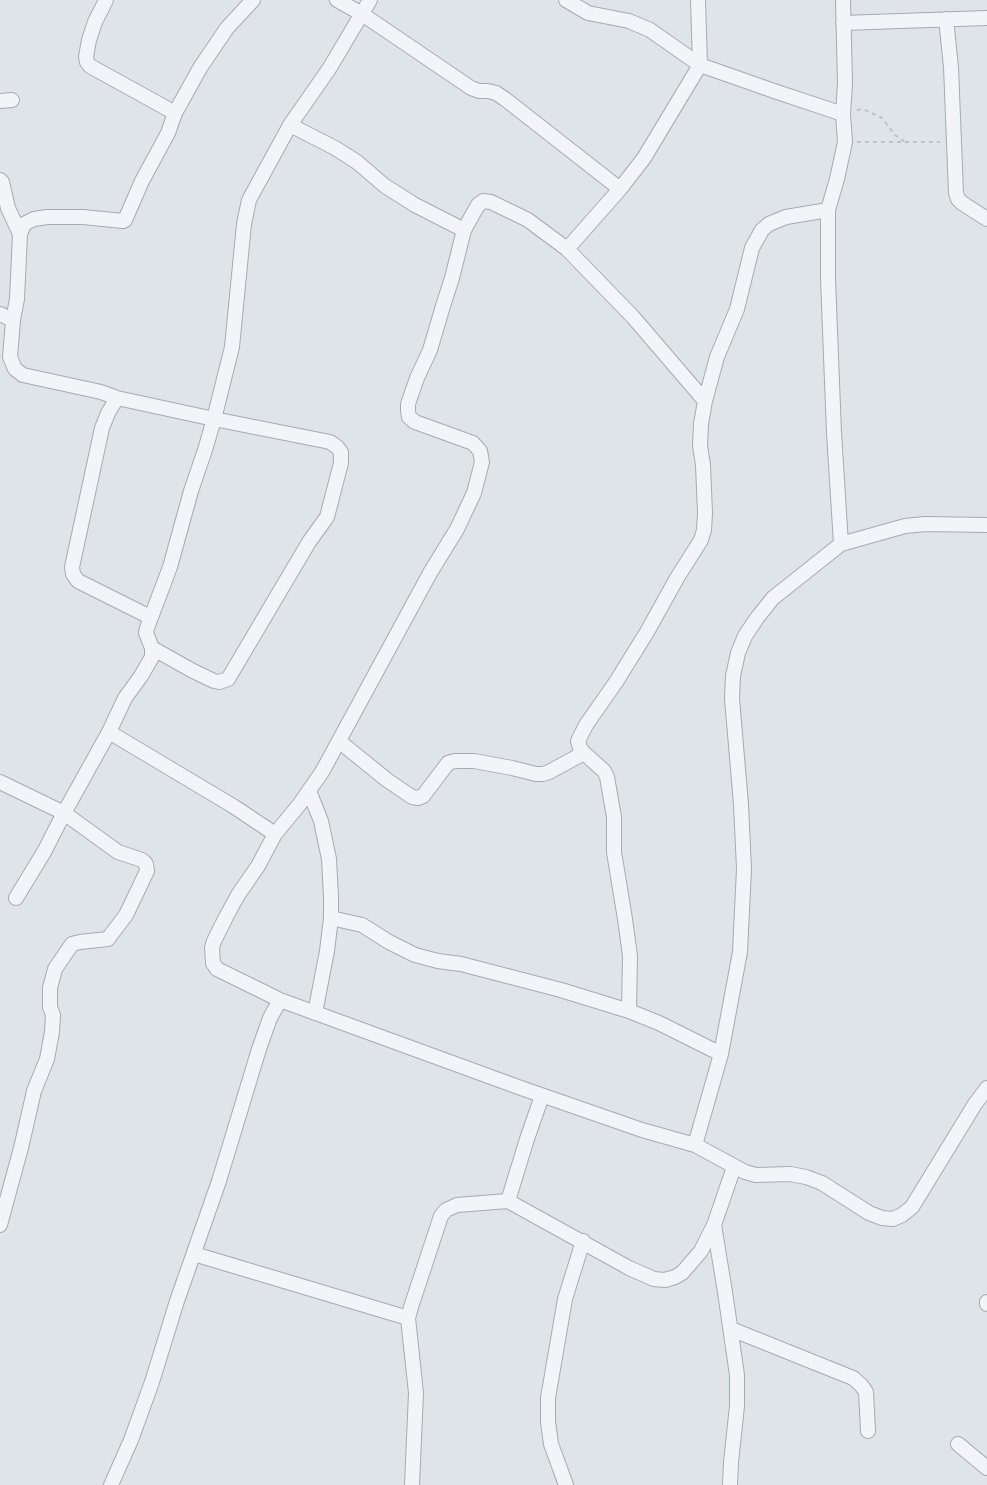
<!DOCTYPE html>
<style>
body{margin:0}
canvas{display:block;background:#dfe4e9}
</style>
<canvas width="987" height="1485"></canvas>
<script>
const context = document.querySelector('canvas').getContext('2d');
context.lineJoin = 'round';
const poly = rows => new Path2D(rows.map(r => 'M' + r).join(''));
function trace(path, color, width, dash) { context.strokeStyle = color; context.lineWidth = width; context.lineCap = dash ? 'butt' : 'round'; context.setLineDash(dash || []); context.stroke(path); }
const minor = poly([
 [106,0,95,22,89,40,86,57,87,62,90,66,175,113],
 [337,0,362,14,471,88,479,91,488,91,496,93,505,99,620,189],
 [566,0,588,13,629,21,650,30,700,65],
 [698,0,700,65],
 [946,19,951,67,956,193,958,199,962,203,987,219],
 [843,23,987,18],
 [0,101,12,100],
 [290,125,335,148,357,162,385,186,415,205,464,230],
 [0,180,2,182,8,208,20,234],
 [567,249,620,189,644,158,700,65,777,92,843,114],
 [0,314,13,320,10,357,15,369,23,375,101,392,117,398,214,419,232,347,244,224,249,200,290,125,329,69,370,0],
 [13,320,17,299,20,234,24,224,34,219,47,217,83,217,123,221,125,220,142,181,168,133,175,113,200,68,227,28,253,0],
 [117,398,108,413,102,428,72,567,73,574,78,581,150,617],
 [841,544,905,526,925,524,987,525],
 [109,732,233,806,275,834],
 [340,742,387,780,412,797,418,798,423,796,448,763,455,761,474,761,512,768,536,774,543,774,549,772,584,753],
 [0,782,64,813,109,732,125,698,141,676,152,657,152,648,146,633,147,628,170,567,191,491,205,450,214,419,330,442,337,447,341,452,341,463,327,517,309,542,228,679,219,682,214,681,193,671,152,648],
 [309,791,321,821,329,859,331,897,331,918,327,951,315,1013],
 [331,918,362,925,389,942,415,955,438,961,461,964,561,990,629,1011],
 [280,1000,217,969,213,963,212,948,214,941,226,917,238,895,258,866,275,834,299,805,322,772,430,573,457,529,474,493,482,462,480,451,473,443,415,422,409,417,408,411,408,404,417,378,430,350,443,306,452,278,464,230,478,205,483,201,491,202,528,220,567,249,633,317,705,401],
 [721,1054,659,1023,629,1011,630,956,625,919,614,852,614,817,607,777,604,771,584,753,580,748,578,741,586,725,616,682,647,632,677,578,701,540,704,530,705,513,703,465,700,446,701,424,705,401,717,357,737,309,752,248,762,230,769,224,786,217,828,210],
 [542,1096,527,1139,508,1201,629,1268,654,1279,665,1280,675,1277,682,1273,701,1251,714,1225,734,1167],
 [695,1145,721,1054,740,952,744,869,741,804,732,699,733,676,738,653,745,636,757,618,773,598,841,544,834,433,828,279,828,210,837,179,845,142,843,114,845,83,843,0],
 [0,1225,21,1148,34,1091,47,1059,52,1032,53,1015,50,1007,50,988,55,969,72,944,80,942,108,939,110,936,126,915,147,871,146,864,142,860,118,852,64,813,44,852,16,898],
 [714,1225,725,1292,737,1375,737,1406,731,1462,730,1485],
 [194,1254,408,1318],
 [987,1302,987,1304],
 [731,1329,853,1378,861,1385,866,1392,868,1431],
 [958,1444,987,1468],
 [111,1485,131,1440,152,1382,177,1301,219,1181,259,1049,270,1018,280,1000,521,1088,642,1130,695,1145,745,1172,756,1175,790,1174,806,1177,822,1183,869,1213,882,1218,893,1219,902,1215,912,1207,975,1104,987,1088],
 [412,1485,416,1393,408,1318,412,1304,441,1216,446,1210,457,1205,508,1201],
 [566,1485,551,1444,548,1422,548,1398,565,1299,583,1241]
]);
trace(minor, '#a4abb3', 16);
trace(poly([
 [857,110,863,109,882,118,895,135,905,142],
 [857,142,940,142]
]), '#bdc2c8', 2, [4, 4]);
trace(minor, '#f2f4f7', 14);
</script>
